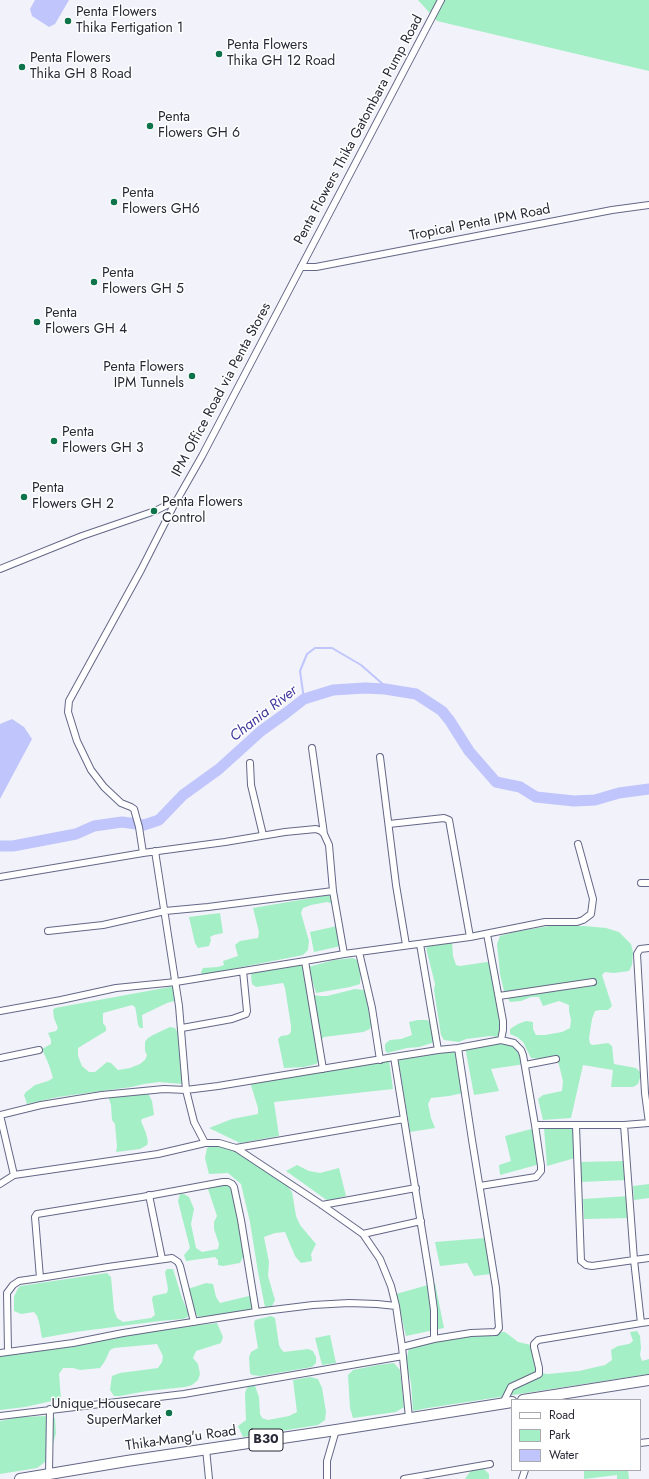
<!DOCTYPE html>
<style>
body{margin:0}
#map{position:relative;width:649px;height:1479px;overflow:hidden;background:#f1f2fa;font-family:Jost,sans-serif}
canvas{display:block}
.legend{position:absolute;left:511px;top:1399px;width:130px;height:72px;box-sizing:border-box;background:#fff;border:1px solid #a9a9af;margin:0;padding:5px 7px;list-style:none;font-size:12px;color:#282936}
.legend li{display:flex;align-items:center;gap:8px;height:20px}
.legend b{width:20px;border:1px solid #a9a9af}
</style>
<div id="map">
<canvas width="649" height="1479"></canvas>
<ul class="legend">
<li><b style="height:5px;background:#fff"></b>Road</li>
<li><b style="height:11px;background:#a5efc6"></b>Park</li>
<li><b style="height:11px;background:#c0c5fb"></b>Water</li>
</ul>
</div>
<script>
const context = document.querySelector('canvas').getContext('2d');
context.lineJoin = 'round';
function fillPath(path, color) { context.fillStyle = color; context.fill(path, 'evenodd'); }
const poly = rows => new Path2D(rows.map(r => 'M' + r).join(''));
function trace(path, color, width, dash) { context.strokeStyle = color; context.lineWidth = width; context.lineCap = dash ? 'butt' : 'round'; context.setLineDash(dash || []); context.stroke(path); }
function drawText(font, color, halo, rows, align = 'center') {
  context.font = font + ' Jost,sans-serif'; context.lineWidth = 3; context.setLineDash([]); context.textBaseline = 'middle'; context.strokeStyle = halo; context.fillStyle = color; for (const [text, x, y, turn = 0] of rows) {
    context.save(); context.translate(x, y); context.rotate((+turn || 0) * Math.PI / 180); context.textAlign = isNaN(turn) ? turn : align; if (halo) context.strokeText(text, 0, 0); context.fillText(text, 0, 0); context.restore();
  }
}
fillPath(poly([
 [418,0,649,0,649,71,437,21],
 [329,895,333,904,327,902,311,905,303,908,301,913,309,941,308,950,303,955,202,975,201,972,203,968,218,967,224,965,223,961,238,956,235,945,240,941,258,938,259,932,253,908],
 [220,913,223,933,214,935,210,937,211,940,209,946,198,948,195,943,189,917],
 [337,926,341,946,314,952,310,932],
 [549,926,584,926,606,928,619,932,631,944,633,952,632,965,629,971,614,973,605,972,602,975,612,1006,608,1010,600,1010,595,1011,592,1019,589,1038,590,1044,593,1045,608,1043,612,1046,614,1064,636,1068,640,1072,640,1078,638,1084,633,1087,611,1087,613,1070,583,1065,571,1118,543,1120,538,1099,543,1095,562,1091,563,1081,558,1061,531,1058,523,1042,517,1037,510,1034,510,1029,518,1024,526,1021,533,1022,533,1029,536,1035,545,1035,562,1032,570,1028,571,1020,569,1011,569,1005,559,1001,543,1006,539,997,531,997,521,1001,510,1002,504,991,500,974,497,944,500,936,514,932],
 [452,941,453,956,456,965,460,966,487,962,492,964,502,1026,499,1037,490,1036,466,1039,459,1042,444,1040,441,1035,434,990,435,984,426,948,431,944],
 [353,958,357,960,361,969,360,984,350,987,316,993,308,967,334,960],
 [301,963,306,968,313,995,320,996,327,996,355,989,364,990,367,995,372,1022,370,1029,363,1032,324,1037,319,1041,324,1057,316,1064,304,1067,284,1068,278,1039,281,1036,288,1035,291,1032,291,1026,285,988,283,983,256,987,252,984,251,976,252,972],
 [175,986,178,1000,167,1003,142,1015,143,1028,140,1028,138,1025,136,1011,135,1007,132,1005,103,1013,103,1023,106,1027,106,1031,78,1048,78,1056,82,1066,89,1072,95,1072,107,1062,111,1063,118,1070,130,1068,140,1064,145,1060,147,1055,145,1051,145,1042,148,1038,153,1035,170,1027,175,1028,180,1036,182,1084,159,1082,144,1084,131,1087,58,1097,27,1104,24,1095,26,1092,35,1085,48,1081,53,1078,49,1065,42,1049,51,1044,51,1040,48,1033,56,1031,58,1028,54,1018,53,1010,55,1008],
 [418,1020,427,1020,431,1023,437,1039,432,1043,419,1047,407,1048,387,1053,385,1050,385,1045,386,1043,390,1040,401,1039,412,1035,409,1022],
 [489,1043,514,1045,520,1054,525,1064,491,1069,499,1091,474,1095,465,1047],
 [456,1049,457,1064,463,1093,449,1096,431,1098,428,1104,431,1118,435,1128,410,1132,398,1058],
 [389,1060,393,1089,274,1102,279,1136,240,1143,209,1128,232,1119,258,1114,258,1108,250,1082],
 [148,1093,152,1101,154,1115,142,1119,141,1121,146,1133,148,1142,147,1145,140,1149,116,1152,117,1147,115,1124,112,1120,111,1105,108,1096],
 [573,1124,575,1158,547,1166,544,1128],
 [535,1128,540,1164,500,1175,499,1165,511,1161,505,1136],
 [215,1143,226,1145,285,1183,292,1192,296,1216,300,1225,316,1244,311,1254,312,1261,301,1263,295,1256,285,1232,275,1233,264,1237,269,1262,268,1276,275,1300,272,1306,265,1307,258,1272,250,1222,241,1184,228,1173,209,1174,205,1158,207,1148],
 [626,1161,627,1180,581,1182,579,1162],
 [297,1165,309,1171,320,1173,339,1168,346,1196,328,1201,286,1171],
 [225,1183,229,1185,235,1198,245,1248,244,1255,240,1263,223,1266,218,1265,218,1260,215,1257,186,1261,184,1255,190,1248,178,1201,180,1194,184,1194,189,1197,194,1209,191,1224,196,1248,202,1252,218,1249,219,1244,214,1229,214,1222,217,1216,208,1189],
 [649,1184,649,1198,634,1200,633,1186],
 [629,1196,630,1218,584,1219,583,1199],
 [485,1238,491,1274,474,1276,467,1263,440,1266,435,1242],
 [167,1269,173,1269,182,1298,188,1312,188,1317,183,1319,160,1321,75,1332,42,1338,39,1322,37,1316,34,1312,21,1314,14,1311,14,1297,17,1290,20,1286,107,1273,111,1277,114,1310,117,1318,123,1322,151,1318,155,1315,152,1299,153,1296,167,1293,168,1289,165,1272],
 [206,1283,213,1284,216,1297,220,1303,249,1296,255,1297,256,1309,229,1314,198,1317,195,1312,188,1289],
 [435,1283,444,1328,406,1336,396,1294],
 [271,1316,275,1318,279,1345,281,1349,284,1352,308,1349,313,1351,316,1357,316,1363,312,1367,260,1376,252,1375,250,1373,249,1357,251,1352,258,1348,254,1324,255,1320],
 [217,1323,223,1337,221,1343,196,1351,193,1358,198,1364,200,1374,198,1380,192,1385,185,1387,147,1391,120,1396,114,1396,110,1390,112,1376,120,1373,158,1368,162,1362,163,1356,157,1344,114,1348,110,1350,105,1361,100,1368,80,1370,73,1368,63,1368,59,1374,61,1399,25,1407,0,1410,0,1354,109,1335],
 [637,1331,640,1336,641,1348,640,1355,642,1361,649,1359,649,1374,428,1408,413,1411,411,1383,406,1363,409,1347,416,1339,428,1342,498,1332,505,1332,518,1342,535,1346,539,1373,548,1374,579,1371,605,1365,612,1360,611,1350,618,1346,629,1344,633,1341,630,1332],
 [330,1335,336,1363,322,1365,315,1338],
 [394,1363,400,1370,404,1407,396,1412,353,1418,350,1408,348,1375,353,1370,378,1365],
 [310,1377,318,1379,322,1388,326,1412,325,1420,318,1425,243,1437,238,1426,246,1420,245,1393,247,1388,251,1385,255,1386,259,1397,260,1414,262,1418,268,1420,289,1416,297,1412,293,1380],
 [48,1416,55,1418,56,1433,49,1459,37,1468,0,1474,0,1421,19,1417],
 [472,1469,484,1469,489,1474,489,1479,465,1479],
 [584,1470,628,1470,629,1479,617,1479,617,1475,584,1479]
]), '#a5efc6');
fillPath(poly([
 [35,0,69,0,55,24,49,27,32,16,30,9],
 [12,719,24,727,32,739,0,799,0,724]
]), '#c0c5fb');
trace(poly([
 [304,699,300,671,307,654,315,648,332,648,361,665,385,686]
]), '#c0c5fb', 2);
trace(poly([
 [0,846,13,846,76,834,94,826,122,822,144,825,159,820,183,795,219,769,261,731,286,713,304,699,333,690,365,688,385,689,416,694,442,711,450,721,469,751,496,782,520,787,536,797,574,801,595,800,619,793,649,789]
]), '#c0c5fb', 11);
const minor = poly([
 [301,267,316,267,612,210,649,205],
 [176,501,141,570,69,701,68,712,77,741,91,770,104,787,121,803,131,807,134,809,139,827,143,853,225,842,285,832,316,829,321,831,324,834,329,845,333,891,344,954],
 [0,569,82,536,155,511,177,500,202,456,441,0],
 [312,748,324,834],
 [380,757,396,885,406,945],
 [250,763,251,785,263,835],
 [389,824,444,818,449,820,470,937],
 [155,851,179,1006,186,1090,194,1122,205,1143],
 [0,877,143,853],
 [641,883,649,883],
 [48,931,103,925,165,911,208,907,333,891],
 [487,934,503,1021,503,1030,501,1040],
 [420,944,438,1050],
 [359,952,372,1008,380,1060],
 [305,961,323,1069],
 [499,996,593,982],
 [0,1011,61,1000,116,988,176,982,305,961,344,954,470,937,545,922,577,922,583,920,591,914,593,899,578,844],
 [182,1028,232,1019,246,1014,247,1011,243,971],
 [458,1048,472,1140,496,1288,499,1328,496,1332,471,1333,434,1339,434,1310,430,1280,394,1057,438,1050,458,1048,501,1040,514,1043,521,1050,523,1055,535,1125,541,1166,541,1171,536,1177,480,1186],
 [0,1058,39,1050],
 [525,1065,556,1059],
 [0,1115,41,1105,102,1095,164,1089,186,1090,218,1086,394,1057],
 [0,1115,14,1175],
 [649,1123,645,1093,637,954,640,949,649,948],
 [535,1125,624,1125,649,1123],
 [624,1125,634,1260,649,1258],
 [576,1126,581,1261,586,1265,592,1266,634,1260,641,1323,649,1322],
 [236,1148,404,1119],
 [0,1184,14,1175,158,1154,205,1143,219,1143,236,1148,322,1205,363,1234,380,1259,391,1286,396,1306,402,1347],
 [149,1195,162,1259],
 [322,1205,416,1188],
 [363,1234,421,1221],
 [40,1278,108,1267,172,1258,178,1262,180,1266,194,1322],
 [8,1351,7,1293,13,1285,19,1281,40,1278,35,1217,37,1214,142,1197,223,1182,228,1182,232,1184,234,1187,241,1220,256,1312],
 [0,1353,73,1343,123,1333,256,1312,313,1305,349,1303,377,1304,396,1306],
 [503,1403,511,1387,539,1374,539,1368,534,1347,534,1344,538,1340,641,1323],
 [0,1416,184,1394,403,1356],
 [409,1418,402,1347,434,1339],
 [640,1443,649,1442],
 [206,1449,209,1479],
 [49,1474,50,1409],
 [327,1479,327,1461,336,1430],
 [404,1479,490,1464],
 [522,1479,525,1470]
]);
const trunk = poly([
 [523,1400,649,1380],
 [20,1479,127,1461,336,1430,512,1402]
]);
trace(minor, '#646786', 8);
trace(trunk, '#646786', 12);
trace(minor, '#fff', 6);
trace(trunk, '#fff', 10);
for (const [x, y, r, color] of [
 [68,21,4,"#0d734a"],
 [219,54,4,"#0d734a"],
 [22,67,4,"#0d734a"],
 [150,126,4,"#0d734a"],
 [114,202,4,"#0d734a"],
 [94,282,4,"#0d734a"],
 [37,322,4,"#0d734a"],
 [192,376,4,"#0d734a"],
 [54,441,4,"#0d734a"],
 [24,497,4,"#0d734a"],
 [154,511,4,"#0d734a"],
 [169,1413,4,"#0d734a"]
]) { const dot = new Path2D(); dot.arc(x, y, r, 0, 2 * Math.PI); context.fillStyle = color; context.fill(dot); trace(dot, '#fff', 1.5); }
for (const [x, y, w] of [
 [266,1440,34]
]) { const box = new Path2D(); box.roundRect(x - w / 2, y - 11, w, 22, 3); context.fillStyle = '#fff'; context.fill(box); trace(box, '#282936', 1); }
drawText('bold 13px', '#282936', null, [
 ["B30",266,1440]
]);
drawText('14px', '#282936', '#fff', [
 ["Penta Flowers",76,13],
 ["Thika Fertigation 1",76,29],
 ["Penta Flowers",227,46],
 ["Thika GH 12 Road",227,62],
 ["Penta Flowers",30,59],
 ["Thika GH 8 Road",30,75],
 ["Penta",158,118],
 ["Flowers GH 6",158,134],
 ["Penta",122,194],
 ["Flowers GH6",122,210],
 ["Penta",102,274],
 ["Flowers GH 5",102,290],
 ["Penta",45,314],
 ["Flowers GH 4",45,330],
 ["Penta Flowers",184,368,"right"],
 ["IPM Tunnels",184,384,"right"],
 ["Penta",62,433],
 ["Flowers GH 3",62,449],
 ["Penta",32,489],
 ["Flowers GH 2",32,505],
 ["Penta Flowers",162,503],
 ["Control",162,519],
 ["Unique Housecare",161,1405,"right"],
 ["SuperMarket",161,1421,"right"]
], 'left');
drawText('14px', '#282936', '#fff', [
 ["Penta Flowers Thika Gatombara Pump Road",359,130,-62],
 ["Tropical Penta IPM Road",480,223,-11],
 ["IPM Office Road via Penta Stores",222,390,-62],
 ["Thika-Mang'u Road",181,1439,-8]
]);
drawText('italic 15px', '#403a9d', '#fff', [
 ["Chania River",264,714,-38]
]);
</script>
